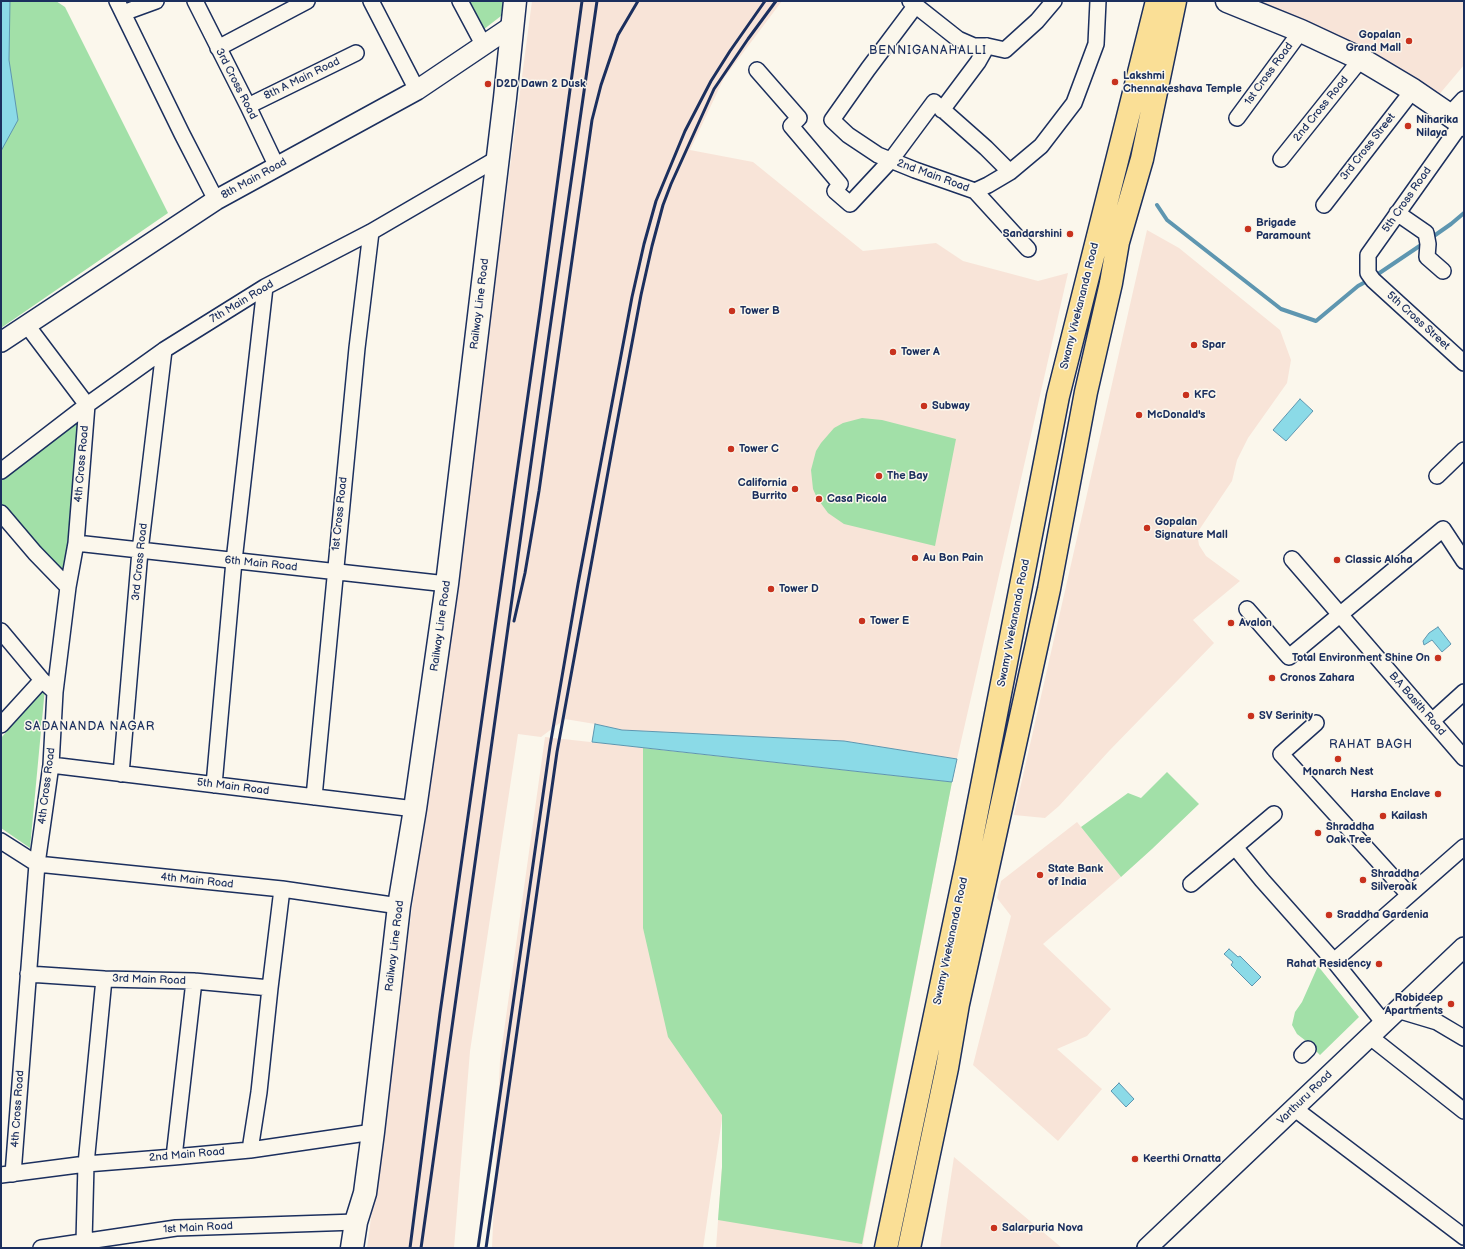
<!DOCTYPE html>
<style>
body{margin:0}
#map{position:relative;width:1465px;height:1249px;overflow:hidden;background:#fbf7ec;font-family:"Balsamiq Sans",sans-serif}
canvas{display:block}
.frame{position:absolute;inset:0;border:2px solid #1b2f5e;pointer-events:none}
</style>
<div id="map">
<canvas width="1465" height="1249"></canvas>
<div class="frame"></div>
</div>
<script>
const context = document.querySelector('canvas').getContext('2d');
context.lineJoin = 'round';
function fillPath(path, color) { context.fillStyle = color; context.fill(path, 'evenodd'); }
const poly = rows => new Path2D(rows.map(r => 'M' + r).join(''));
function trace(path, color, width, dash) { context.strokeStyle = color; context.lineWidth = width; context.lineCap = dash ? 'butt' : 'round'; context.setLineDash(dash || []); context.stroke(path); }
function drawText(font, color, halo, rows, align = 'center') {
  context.font = font + ' "Balsamiq Sans",sans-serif'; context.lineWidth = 3; context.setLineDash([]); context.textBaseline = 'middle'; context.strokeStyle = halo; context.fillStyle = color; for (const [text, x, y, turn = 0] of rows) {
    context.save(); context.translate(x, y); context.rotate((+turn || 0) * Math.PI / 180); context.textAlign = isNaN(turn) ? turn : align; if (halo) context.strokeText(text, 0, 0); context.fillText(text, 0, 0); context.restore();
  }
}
fillPath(poly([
 [532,1,782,1,724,78,690,150,753,162,863,251,936,243,963,261,1038,281,1068,273,957,759,844,741,622,730,595,724,565,719,541,737,518,734,470,1051,454,1248,367,1248],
 [1259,1,1464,1,1464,65,1437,97,1279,9],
 [1147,230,1179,248,1280,330,1291,360,1287,383,1248,438,1237,460,1232,481,1197,533,1199,545,1206,556,1240,581,1193,620,1214,643,1109,751,1059,806,1045,818,1014,815],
 [545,737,952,782,862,1248,716,1248,722,1167,722,1119,703,1248,492,1248,500,1060],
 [1077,822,1121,877,1043,944,1111,1009,1087,1036,1057,1049,1102,1089,1058,1141,973,1065,1011,916,997,898,1001,881],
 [954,1157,1062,1248,940,1248]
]), '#f8e4d8');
fillPath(poly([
 [1,1,56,1,65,7,168,213,1,328],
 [462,1,503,1,501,16,479,33],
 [81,416,64,574,1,503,1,478],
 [862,418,882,420,956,439,935,546,844,524,828,513,817,498,813,489,811,470,816,451,821,443,834,428,843,423],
 [45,688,30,848,1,828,1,738],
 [643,748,952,782,862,1244,718,1220,722,1167,722,1115,668,1037,643,928],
 [1167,772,1199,804,1152,849,1121,877,1081,827,1128,793,1141,798],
 [1318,966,1359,1017,1320,1055,1306,1041,1297,1034,1292,1025,1295,1012,1302,1002]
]), '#a2e0a8');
const water = poly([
 [1,1,10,1,9,60,18,120,1,151,1,1],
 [1300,399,1313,411,1286,441,1273,430,1300,399],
 [1438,627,1451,644,1442,652,1432,640,1424,645,1423,641,1429,633,1438,627],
 [595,724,622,730,844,741,957,759,952,782,592,742,595,724],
 [1229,949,1238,957,1240,956,1261,977,1252,986,1231,965,1233,962,1224,954,1229,949],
 [1119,1083,1134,1099,1126,1107,1111,1091,1119,1083]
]);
fillPath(water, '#8bdae7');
trace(water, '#5e96b0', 1);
trace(poly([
 [1157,205,1167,220,1281,309,1316,321,1358,286,1369,280],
 [1431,238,1451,224,1464,213],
 [1375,276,1424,243]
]), '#5e96b0', 4);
const minor = poly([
 [117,1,182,134,216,200],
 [195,1,248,106,277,167],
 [371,1,417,90],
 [460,1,484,46],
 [910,1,958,39,974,46,987,46,1005,50,1037,21,1054,1],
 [916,5,868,69,832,120,848,135,878,155,915,170,975,191,988,185,1010,172,1041,146,1074,103,1096,44,1098,1],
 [123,13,156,1],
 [218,48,307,1],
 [757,70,799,118,791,126,840,184,835,191,850,204,891,160,934,102,986,148,1010,172],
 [248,106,356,53],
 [942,110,978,62,987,46],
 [1449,115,1464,99],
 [1237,118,1301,31],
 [1461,124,1368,255,1368,273,1373,280,1464,363],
 [1281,159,1361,59],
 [975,191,1028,249],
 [1324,205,1413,90],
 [1397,213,1426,233,1428,244,1427,257,1443,271],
 [1,471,87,405,164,350,265,287,371,232,498,158],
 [1437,476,1464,450],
 [1,513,35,553,68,587],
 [76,543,447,584],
 [1292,559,1464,758],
 [1247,609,1289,657,1443,529,1464,561],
 [1,631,42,680],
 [1432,721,1464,692],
 [1316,723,1281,754,1409,895],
 [1,725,42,680,55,692],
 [51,765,415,809],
 [121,774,140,551,164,350],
 [214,785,234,561,265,287],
 [314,797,357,348,371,232],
 [1,841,37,864,282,889,399,906],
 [1235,847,1262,880,1334,961,1384,1023],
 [1191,884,1274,814],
 [1334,961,1464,847],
 [28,974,104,979,194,981,270,988],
 [1397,1010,1437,1022,1464,1038],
 [1369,1036,1464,1111],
 [1302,1055,1308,1049],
 [1295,1109,1464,1237],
 [250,1150,259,1092,270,988,282,889],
 [174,1157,194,981],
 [13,1174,37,864,51,765,55,692,68,587,76,543,87,405,26,324],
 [1,1175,86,1164,174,1157,250,1150,373,1132],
 [84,1242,86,1164,104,979],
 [41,1248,176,1228,356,1222]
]);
const tertiary = poly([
 [1,342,216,200,417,90,512,26],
 [1147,1248,1464,947]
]);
const secondary = poly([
 [1227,1,1301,31,1361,59,1413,90,1464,125],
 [352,1248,356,1222,365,1193,373,1132,399,906,415,809,447,584,505,98,515,1]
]);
const primary = poly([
 [886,1248,967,863,1058,396,1157,1],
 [909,1248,947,1068,958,1004,1049,589,1086,392,1111,283,1118,242,1142,159,1175,1]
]);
trace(minor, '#1b2f5e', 18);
trace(tertiary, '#1b2f5e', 22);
trace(secondary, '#1b2f5e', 25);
trace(primary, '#1b2f5e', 25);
trace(minor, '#fbf7ec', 15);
trace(tertiary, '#fbf7ec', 19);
trace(secondary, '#fbf7ec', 22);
trace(primary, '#fadf96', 22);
trace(poly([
 [514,621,525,573,539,491,592,120,601,85,618,35,638,1],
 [410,1248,440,1013,540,311,582,1],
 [421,1248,549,335,597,1],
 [478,1248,550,746,578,584,632,297,644,244,656,201,685,131,711,81,730,51,765,1],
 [486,1248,557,752,614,439,641,295,652,246,663,205,671,184,714,89,748,39,776,1]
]), '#1b2f5e', 3);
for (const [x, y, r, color] of [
 [1409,41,4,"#c8321e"],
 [1115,82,4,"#c8321e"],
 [488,84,4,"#c8321e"],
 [1408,126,4,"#c8321e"],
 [1248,229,4,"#c8321e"],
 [1070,234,4,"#c8321e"],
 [732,311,4,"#c8321e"],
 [1194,345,4,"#c8321e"],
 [893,352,4,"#c8321e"],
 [1186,395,4,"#c8321e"],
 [924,406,4,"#c8321e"],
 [1139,415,4,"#c8321e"],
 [731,449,4,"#c8321e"],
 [879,476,4,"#c8321e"],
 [795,489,4,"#c8321e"],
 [819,499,4,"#c8321e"],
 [1147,528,4,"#c8321e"],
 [915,558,4,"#c8321e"],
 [1337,560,4,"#c8321e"],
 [771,589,4,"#c8321e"],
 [862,621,4,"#c8321e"],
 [1231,623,4,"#c8321e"],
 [1438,658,4,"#c8321e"],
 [1272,678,4,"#c8321e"],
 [1251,716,4,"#c8321e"],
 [1338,759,4,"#c8321e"],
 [1438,794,4,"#c8321e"],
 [1383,816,4,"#c8321e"],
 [1318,833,4,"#c8321e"],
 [1040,875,4,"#c8321e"],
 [1363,880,4,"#c8321e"],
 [1329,915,4,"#c8321e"],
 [1379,964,4,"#c8321e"],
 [1451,1004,4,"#c8321e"],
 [1135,1159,4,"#c8321e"],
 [994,1228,4,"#c8321e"]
]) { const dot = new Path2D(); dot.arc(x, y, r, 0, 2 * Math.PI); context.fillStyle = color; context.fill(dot); trace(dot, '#fbf7ec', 1.5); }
drawText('bold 11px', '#1b2f5e', '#fbf7ec', [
 ["Gopalan",1401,35,"right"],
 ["Grand Mall",1401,48,"right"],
 ["Lakshmi",1123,76],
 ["Chennakeshava Temple",1123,89],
 ["D2D Dawn 2 Dusk",496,84],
 ["Niharika",1416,120],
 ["Nilaya",1416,133],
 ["Brigade",1256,223],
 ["Paramount",1256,236],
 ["Sandarshini",1062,234,"right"],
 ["Tower B",740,311],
 ["Spar",1202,345],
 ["Tower A",901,352],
 ["KFC",1194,395],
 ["Subway",932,406],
 ["McDonald's",1147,415],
 ["Tower C",739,449],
 ["The Bay",887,476],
 ["California",787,483,"right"],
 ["Burrito",787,496,"right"],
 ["Casa Picola",827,499],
 ["Gopalan",1155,522],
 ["Signature Mall",1155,535],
 ["Au Bon Pain",923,558],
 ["Classic Aloha",1345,560],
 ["Tower D",779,589],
 ["Tower E",870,621],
 ["Avalon",1239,623],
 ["Total Environment Shine On",1430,658,"right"],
 ["Cronos Zahara",1280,678],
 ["SV Serinity",1259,716],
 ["Monarch Nest",1338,772,"center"],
 ["Harsha Enclave",1430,794,"right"],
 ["Kailash",1391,816],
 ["Shraddha",1326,827],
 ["Oak Tree",1326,840],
 ["State Bank",1048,869],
 ["of India",1048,882],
 ["Shraddha",1371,874],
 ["Silveroak",1371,887],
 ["Sraddha Gardenia",1337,915],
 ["Rahat Residency",1371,964,"right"],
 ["Robideep",1443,998,"right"],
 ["Apartments",1443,1011,"right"],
 ["Keerthi Ornatta",1143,1159],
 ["Salarpuria Nova",1002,1228]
], 'left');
drawText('11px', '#1b2f5e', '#fbf7ec', [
 ["1st Cross Road",1269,74,-54],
 ["8th A Main Road",302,79,-26],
 ["3rd Cross Road",236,84,63],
 ["2nd Cross Road",1321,109,-51],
 ["3rd Cross Street",1368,147,-52],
 ["2nd Main Road",933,176,20],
 ["8th Main Road",254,179,-29],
 ["5th Cross Road",1407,200,-55],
 ["7th Main Road",242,302,-31],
 ["Railway Line Road",480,304,-83],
 ["Swamy Vivekananda Road",1080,306,-76],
 ["5th Cross Street",1418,321,42],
 ["4th Cross Road",82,464,-85],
 ["1st Cross Road",340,514,-84],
 ["3rd Cross Road",140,562,-84],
 ["6th Main Road",261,564,6],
 ["Swamy Vivekananda Road",1014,623,-79],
 ["Railway Line Road",441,626,-82],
 ["B.A Basith Road",1417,704,49],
 ["4th Cross Road",47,786,-83],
 ["5th Main Road",233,787,7],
 ["4th Main Road",197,881,6],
 ["Swamy Vivekananda Road",951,941,-78],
 ["Railway Line Road",395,946,-83],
 ["3rd Main Road",149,980,2],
 ["Varthuru Road",1305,1098,-44],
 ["4th Cross Road",18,1109,-86],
 ["2nd Main Road",187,1155,-5],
 ["1st Main Road",198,1228,-3]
]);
context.letterSpacing = '1px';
drawText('12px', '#1b2f5e', '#fbf7ec', [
 ["BENNIGANAHALLI",928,51],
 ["SADANANDA NAGAR",90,727],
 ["RAHAT BAGH",1371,745]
]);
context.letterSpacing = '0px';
</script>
